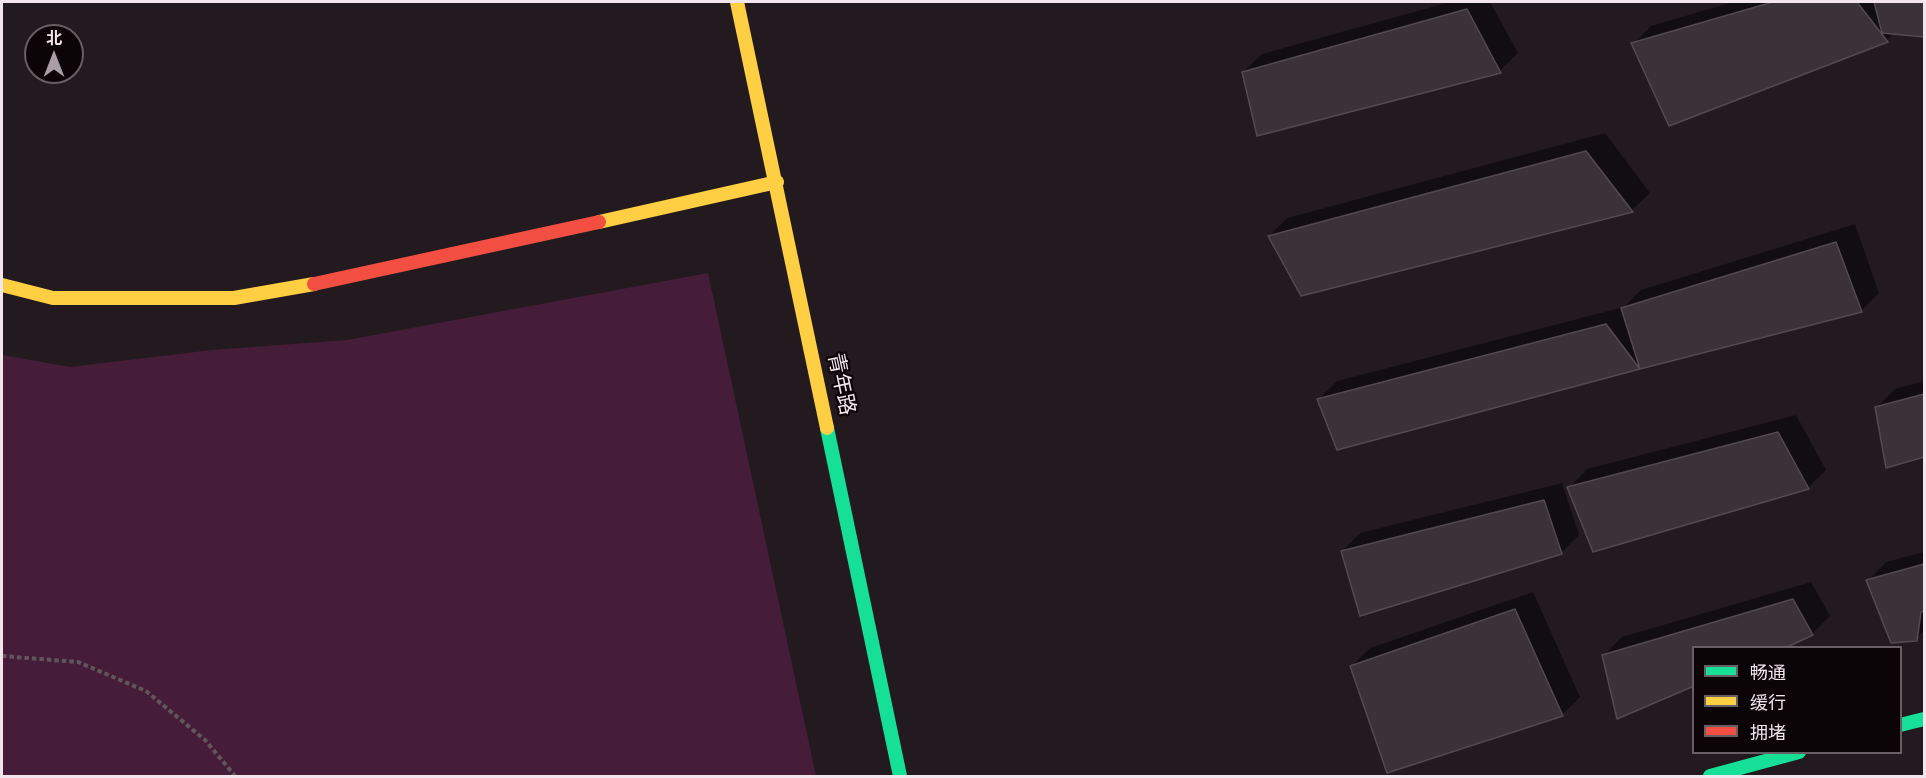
<!DOCTYPE html>
<meta charset="utf-8">
<style>
body{margin:0}
#map{position:relative;width:1926px;height:778px;overflow:hidden;background:#231a1f;font-family:"IBM Plex Sans","Noto Sans SC",sans-serif}
canvas{display:block}
.frame{position:absolute;inset:0;border:3px solid #f2e5ec;pointer-events:none}
.legend{position:absolute;left:1692px;top:646px;width:210px;height:108px;box-sizing:border-box;background:#0b0508;border:2px solid #675f63;margin:0;padding:8px 10px;list-style:none;font-size:18px;color:#f2e5ec}
.legend li{display:flex;align-items:center;gap:12px;height:30px}
.legend b{width:30px;border:2px solid #675f63}
.north{position:absolute;left:24px;top:24px;width:60px;height:60px;box-sizing:border-box;background:#0b0508;border:2px solid #675f63;border-radius:50%;rotate:0deg;font-size:16px;font-weight:700;line-height:24px;text-align:center;color:#f2e5ec}
.north::after{content:'';display:block;margin:auto;width:21px;height:27px;background:#aa9ea4;clip-path:polygon(50% 0,100% 100%,50% 72%,0 100%)}
</style>
<div id="map">
<canvas width="1926" height="778"></canvas>
<div class="frame"></div>
<ul class="legend">
<li><b style="height:8px;background:#16e098"></b>畅通</li>
<li><b style="height:8px;background:#ffcf43"></b>缓行</li>
<li><b style="height:8px;background:#f24e42"></b>拥堵</li>
</ul>
<div class="north">北</div>
</div>
<script>
const context = document.querySelector('canvas').getContext('2d');
context.lineJoin = 'round';
function fillPath(path, color) { context.fillStyle = color; context.fill(path, 'evenodd'); }
const poly = rows => new Path2D(rows.map(r => 'M' + r).join(''));
function trace(path, color, width, dash) { context.strokeStyle = color; context.lineWidth = width; context.lineCap = dash ? 'butt' : 'round'; context.setLineDash(dash || []); context.stroke(path); }
function drawText(font, color, halo, rows, align = 'center') {
  context.font = font + ' "IBM Plex Sans","Noto Sans SC",sans-serif'; context.lineWidth = 4.5; context.setLineDash([]); context.textBaseline = 'middle'; context.strokeStyle = halo; context.fillStyle = color; for (const [text, x, y, turn = 0] of rows) {
    context.save(); context.translate(x, y); context.rotate((+turn || 0) * Math.PI / 180); context.textAlign = isNaN(turn) ? turn : align; if (halo) context.strokeText(text, 0, 0); context.fillText(text, 0, 0); context.restore();
  }
}
fillPath(poly([
 [708,273,816,776,2,776,2,355,70,367,212,350,347,340]
]), '#461d38');
fillPath(poly([
 [1450,2,1490,2,1518,53,1500,71,1258,134,1243,72,1262,54],
 [1733,2,1924,2,1924,35,1895,32,1887,40,1670,124,1633,44,1651,26],
 [1605,133,1650,193,1632,210,1301,294,1269,236,1287,218],
 [1855,224,1879,293,1861,311,1338,448,1319,399,1337,381,1624,307,1641,290],
 [1924,381,1924,455,1887,467,1877,407,1895,389],
 [1796,415,1826,470,1808,488,1569,488,1587,469],
 [1562,483,1579,535,1561,553,1342,551,1360,533],
 [1924,552,1924,631,1916,639,1868,581,1886,562],
 [1811,582,1830,616,1812,634,1603,656,1622,637],
 [1533,592,1580,697,1562,715,1352,666,1370,648]
]), '#0007');
const building = poly([
 [1773,2,1857,2,1888,42,1669,126,1631,43,1773,2],
 [1874,2,1924,2,1924,37,1882,33,1874,2],
 [1467,9,1501,73,1257,136,1242,72,1467,9],
 [1586,151,1633,212,1301,296,1268,236,1586,151],
 [1836,242,1862,312,1640,369,1621,308,1836,242],
 [1606,324,1640,369,1337,450,1317,399,1606,324],
 [1924,394,1924,457,1886,468,1875,407,1924,394],
 [1778,432,1809,489,1593,552,1567,487,1778,432],
 [1544,500,1562,554,1360,616,1341,551,1544,500],
 [1924,564,1924,611,1921,612,1917,641,1891,643,1866,580,1924,564],
 [1793,599,1813,635,1785,648,1694,648,1694,686,1617,719,1602,655,1793,599],
 [1515,609,1563,716,1387,773,1350,666,1515,609]
]);
fillPath(building, '#3b3238');
trace(building, '#534a4f', 1.5);
trace(poly([
 [2,656,78,662,146,691,205,740,235,776]
]), '#61565c', 4, [4.5, 3]);
trace(poly([
 [827,428,900,776],
 [1900,725,1924,719],
 [1710,776,1799,752]
]), '#16e098', 14);
trace(poly([
 [737,2,827,428],
 [599,222,777,182],
 [2,285,53,298,234,298,314,284]
]), '#ffcf43', 14);
trace(poly([
 [314,284,599,222]
]), '#f24e42', 14);
drawText('21px', '#f2e5ec', '#0b0508', [
 ["青年路",841,384,78]
]);
</script>
